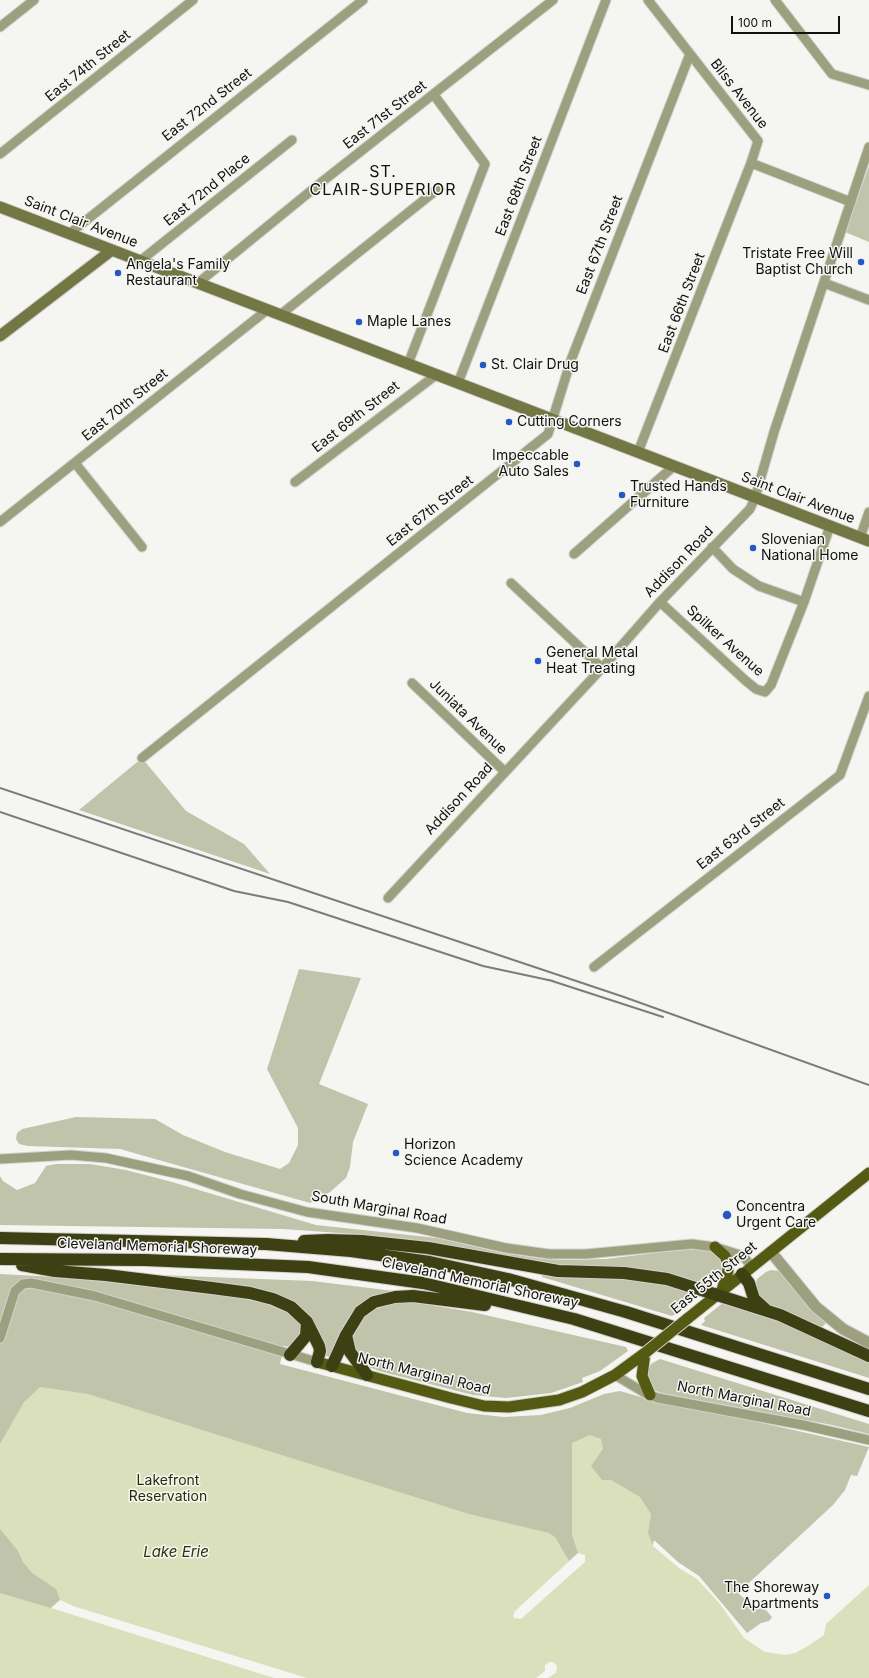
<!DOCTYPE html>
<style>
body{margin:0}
#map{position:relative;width:869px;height:1678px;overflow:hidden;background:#f5f5f1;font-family:Inter,sans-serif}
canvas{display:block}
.scale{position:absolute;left:731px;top:16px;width:109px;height:18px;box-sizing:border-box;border:2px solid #11110f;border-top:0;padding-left:5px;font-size:12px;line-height:14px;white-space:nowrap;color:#11110f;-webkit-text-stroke:3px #f5f5f1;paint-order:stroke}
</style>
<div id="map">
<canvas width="869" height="1678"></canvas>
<div class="scale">100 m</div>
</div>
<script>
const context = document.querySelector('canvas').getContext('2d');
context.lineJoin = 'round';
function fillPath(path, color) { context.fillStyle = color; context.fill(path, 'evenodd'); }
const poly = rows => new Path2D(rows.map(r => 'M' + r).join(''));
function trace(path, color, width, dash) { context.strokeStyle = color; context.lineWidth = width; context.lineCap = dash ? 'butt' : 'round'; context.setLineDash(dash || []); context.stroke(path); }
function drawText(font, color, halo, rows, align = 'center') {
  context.font = font + ' Inter,sans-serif'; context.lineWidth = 3; context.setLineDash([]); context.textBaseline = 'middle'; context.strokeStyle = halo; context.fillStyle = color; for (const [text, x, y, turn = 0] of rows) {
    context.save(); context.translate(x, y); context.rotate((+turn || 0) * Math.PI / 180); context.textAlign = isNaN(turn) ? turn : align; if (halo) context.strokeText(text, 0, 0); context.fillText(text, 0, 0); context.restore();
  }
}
fillPath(poly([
 [869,166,869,242,845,232],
 [142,758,186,811,244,844,270,874,79,810],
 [299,969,361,978,319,1084,368,1104,353,1142,350,1167,346,1178,330,1192,310,1203,120,1149,28,1146,19,1144,16,1139,17,1133,22,1129,76,1117,155,1119,183,1135,225,1152,280,1169,289,1163,298,1145,298,1128,267,1069],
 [56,1164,90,1164,126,1170,172,1182,316,1225,437,1238,503,1253,544,1259,566,1260,606,1259,662,1252,697,1249,710,1251,724,1262,724,1274,712,1284,703,1285,562,1266,417,1242,354,1234,283,1229,0,1225,0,1176,3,1181,17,1190,35,1183,46,1166],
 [771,1270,780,1271,814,1311,827,1322,821,1328,760,1301,755,1288,757,1279,766,1272],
 [542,1272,600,1274,671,1284,692,1291,694,1299,687,1307,672,1316,542,1277],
 [0,1274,75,1278,233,1296,260,1301,286,1312,301,1321,303,1332,290,1347,284,1346,280,1364,467,1413,504,1417,541,1415,570,1408,604,1394,620,1391,658,1402,740,1418,869,1447,857,1476,851,1475,845,1490,833,1505,738,1593,751,1605,766,1610,772,1617,769,1621,761,1623,747,1633,699,1576,678,1562,654,1540,629,1633,0,1614],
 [159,1275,312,1281,394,1291,371,1299,332,1357,326,1356,325,1348,290,1302,159,1277],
 [396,1301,406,1301,472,1312,626,1347,628,1351,600,1371,582,1378,583,1382,551,1393,506,1398,473,1395,379,1371,364,1365,354,1353,351,1335,355,1327,368,1312],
 [724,1302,781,1319,869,1361,869,1378,701,1325,705,1321,704,1318],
 [660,1359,869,1424,869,1434,832,1425,661,1393,652,1389,648,1380,647,1372,651,1364]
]), '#c0c4ab');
fillPath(poly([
 [40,1387,88,1394,469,1514,549,1533,555,1537,569,1561,578,1553,572,1535,572,1443,590,1435,601,1439,603,1449,591,1466,602,1480,611,1480,640,1497,651,1514,648,1533,653,1546,679,1568,697,1579,720,1604,744,1638,765,1652,786,1655,795,1653,808,1646,824,1635,826,1624,869,1585,869,1678,0,1678,0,1593,51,1608,60,1600,56,1589,32,1573,23,1562,18,1551,0,1529,0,1444,24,1402]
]), '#dbe0bc');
fillPath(poly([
 [578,1553,585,1555,585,1562,521,1619,514,1618,513,1616,515,1611],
 [60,1600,73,1606,307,1678,274,1678,51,1608],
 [549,1662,553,1662,557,1666,556,1673,548,1678,536,1678,545,1671,545,1665]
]), '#f5f5f1');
const minor = poly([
 [775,0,832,74,869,85],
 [0,27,34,0],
 [0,154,193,0],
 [751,163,851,202],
 [69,234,363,0],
 [140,261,292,140],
 [198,283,323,181,553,0],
 [824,283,869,300],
 [280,315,439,188],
 [408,364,485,164,434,95],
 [458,383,606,0],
 [638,452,751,163,758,141,648,0],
 [75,463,142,547],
 [295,482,436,375],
 [0,522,267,310],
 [860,538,869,512],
 [712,547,733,569,759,586,804,602],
 [574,554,674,466],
 [511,583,602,668],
 [660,602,746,681,756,689,765,692,771,685,804,602,830,526],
 [412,683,504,771],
 [142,758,548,434,571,360,690,54],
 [388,898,602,668,660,602,750,509,755,498,774,432,869,147],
 [594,967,840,775,869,696],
 [0,1159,71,1155,106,1158,188,1176,240,1194,307,1212,417,1228,506,1248,549,1254,586,1254,692,1244,715,1247,743,1256,752,1267],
 [0,1338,15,1291,23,1284,31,1283,95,1296,317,1362],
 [615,1375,645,1393,658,1398,803,1425,869,1440]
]);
const tertiary = poly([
 [771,1252,816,1307,843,1329,869,1343]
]);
const secondary = poly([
 [0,207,869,541],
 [0,336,112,250]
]);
const primary = poly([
 [715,1247,725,1256,727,1261,728,1271,722,1290],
 [687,1319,869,1173],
 [645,1353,642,1376,650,1395],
 [317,1362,451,1398,484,1406,509,1407,559,1400,582,1392,615,1375,645,1353]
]);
const motorway = poly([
 [0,1238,266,1244,351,1251,430,1262,508,1279,626,1312,869,1389],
 [304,1241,328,1240,362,1241,428,1248,558,1271,624,1273,667,1279,780,1315,869,1356],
 [0,1259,145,1260,308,1267,423,1283,574,1319,869,1411],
 [22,1265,55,1271,106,1275,212,1288,250,1293,273,1299,291,1307,307,1322,319,1346,320,1351,317,1362],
 [742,1274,749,1283,754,1299,765,1309],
 [290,1355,306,1336,307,1322],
 [332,1366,346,1335],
 [367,1375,350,1352,346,1335,360,1312,374,1302,395,1297,413,1296,485,1305]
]);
trace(minor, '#d1d1cd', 11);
trace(tertiary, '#d1d1cd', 13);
trace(secondary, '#d1d1cd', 13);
trace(primary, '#d1d1cd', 13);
trace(motorway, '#d1d1cd', 14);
trace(minor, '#9ca07e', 9);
trace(tertiary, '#9ca07e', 11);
trace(secondary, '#727744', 11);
trace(primary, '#555a12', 11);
trace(motorway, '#3c4013', 12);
trace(poly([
 [0,788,624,997,869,1085],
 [0,812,234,891,288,902,483,966,553,981],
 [549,980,663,1017]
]), '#7c7c79', 2);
const primaryBridge = poly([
 [645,1353,687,1319]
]);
trace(primaryBridge, '#d1d1cd', 13, []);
trace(primaryBridge, '#555a12', 11);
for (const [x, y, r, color] of [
 [861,262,4,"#2657c5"],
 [118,273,4,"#2657c5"],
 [359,322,4,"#2657c5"],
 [483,365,4,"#2657c5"],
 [509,422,4,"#2657c5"],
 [577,464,4,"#2657c5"],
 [622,495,4,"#2657c5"],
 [753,548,4,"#2657c5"],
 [538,661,4,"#2657c5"],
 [396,1153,4,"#2657c5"],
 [727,1215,5,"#2657c5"],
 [827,1596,4,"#2657c5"]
]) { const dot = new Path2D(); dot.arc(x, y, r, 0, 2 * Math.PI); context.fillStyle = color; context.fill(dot); trace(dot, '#f5f5f1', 1.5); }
drawText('14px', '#11110f', '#f5f5f1', [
 ["East 74th Street",88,66,-39],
 ["Bliss Avenue",739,94,52],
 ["East 72nd Street",207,105,-38],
 ["East 71st Street",385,115,-38],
 ["East 68th Street",519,186,-69],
 ["East 72nd Place",207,190,-39],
 ["Saint Clair Avenue",81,222,21],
 ["East 67th Street",600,245,-69],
 ["East 66th Street",682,303,-69],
 ["East 70th Street",125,405,-39],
 ["East 69th Street",356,417,-38],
 ["Saint Clair Avenue",798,498,21],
 ["East 67th Street",430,511,-38],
 ["Addison Road",679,562,-46],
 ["Spilker Avenue",725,641,42],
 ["Juniata Avenue",468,717,44],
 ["Addison Road",459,799,-47],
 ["East 63rd Street",741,834,-38],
 ["South Marginal Road",379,1208,10],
 ["Cleveland Memorial Shoreway",157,1247,2],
 ["East 55th Street",714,1278,-39],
 ["Cleveland Memorial Shoreway",480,1283,12],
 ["North Marginal Road",424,1374,14],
 ["North Marginal Road",744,1399,11]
]);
drawText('14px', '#11110f', '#f5f5f1', [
 ["Tristate Free Will",853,254,"right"],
 ["Baptist Church",853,270,"right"],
 ["Angela's Family",126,265],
 ["Restaurant",126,281],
 ["Maple Lanes",367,322],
 ["St. Clair Drug",491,365],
 ["Cutting Corners",517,422],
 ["Impeccable",569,456,"right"],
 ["Auto Sales",569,472,"right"],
 ["Trusted Hands",630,487],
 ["Furniture",630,503],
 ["Slovenian",761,540],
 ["National Home",761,556],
 ["General Metal",546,653],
 ["Heat Treating",546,669],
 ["Horizon",404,1145],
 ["Science Academy",404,1161],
 ["Concentra",736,1207],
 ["Urgent Care",736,1223],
 ["The Shoreway",819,1588,"right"],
 ["Apartments",819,1604,"right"]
], 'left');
drawText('14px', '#292c01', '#f5f5f1', [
 ["Lakefront",168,1481],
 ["Reservation",168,1497]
]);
drawText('italic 15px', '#313409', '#f5f5f1', [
 ["Lake Erie",176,1552]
]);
context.letterSpacing = '1px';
drawText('16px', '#11110f', '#f5f5f1', [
 ["ST.",383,172],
 ["CLAIR-SUPERIOR",383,190]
]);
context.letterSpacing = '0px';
</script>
